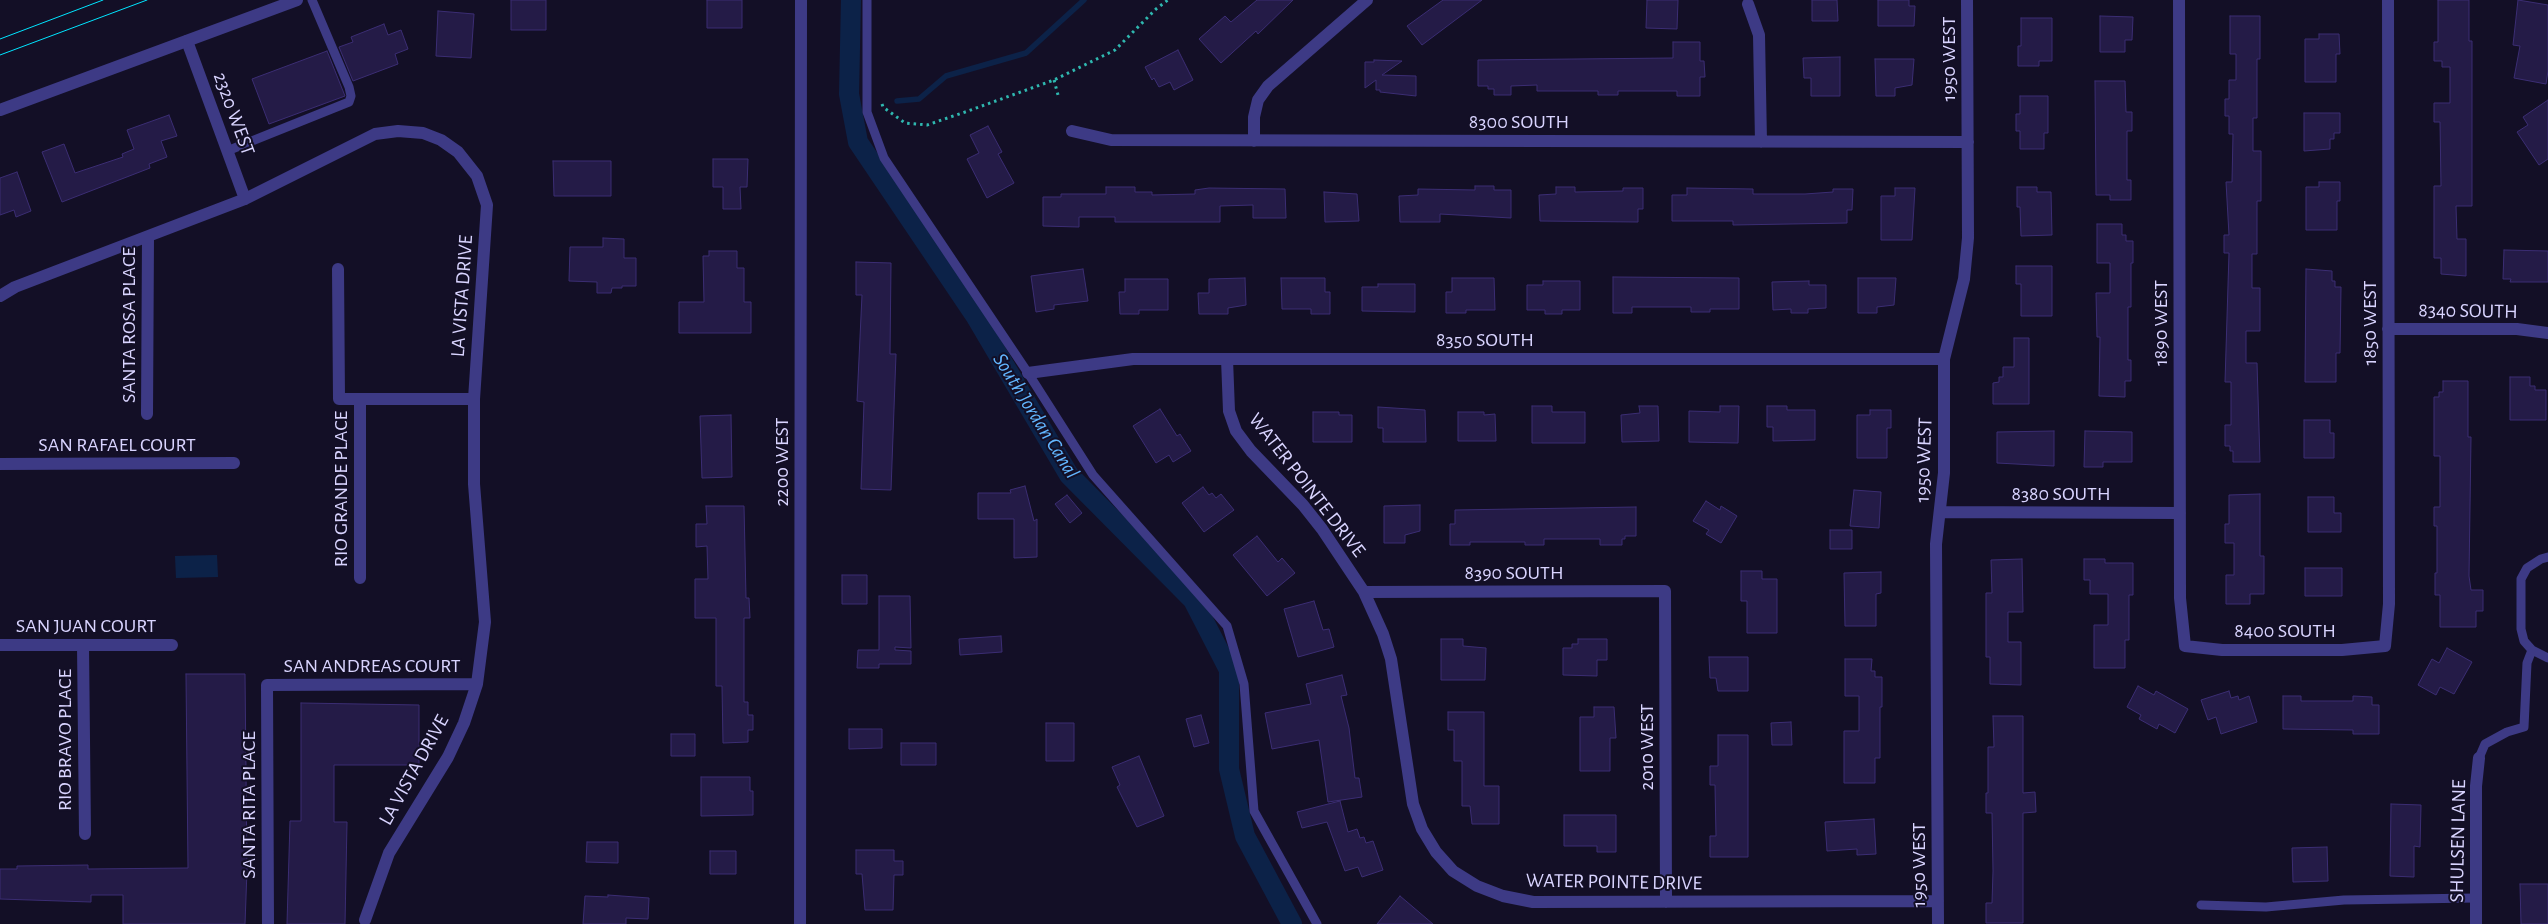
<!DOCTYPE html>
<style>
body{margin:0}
canvas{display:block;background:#130f26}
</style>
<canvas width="2548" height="924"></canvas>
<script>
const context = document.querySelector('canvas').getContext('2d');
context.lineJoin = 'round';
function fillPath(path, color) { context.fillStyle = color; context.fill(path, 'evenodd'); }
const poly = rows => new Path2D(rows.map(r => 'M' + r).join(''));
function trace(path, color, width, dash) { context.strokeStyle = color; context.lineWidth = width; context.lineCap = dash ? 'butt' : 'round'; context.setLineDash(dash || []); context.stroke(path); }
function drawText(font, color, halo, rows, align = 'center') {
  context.font = font + ' "Alegreya Sans",sans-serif'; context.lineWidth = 4; context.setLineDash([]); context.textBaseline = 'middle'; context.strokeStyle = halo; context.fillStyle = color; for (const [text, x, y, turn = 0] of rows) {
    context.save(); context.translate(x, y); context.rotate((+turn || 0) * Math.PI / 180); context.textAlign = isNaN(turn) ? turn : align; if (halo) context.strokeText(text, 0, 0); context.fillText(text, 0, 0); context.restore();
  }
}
fillPath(poly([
 [217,555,218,577,176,578,175,556]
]), '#0c2248');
trace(poly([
 [897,101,919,99,946,76,1026,53,1084,0]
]), '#0c2248', 5.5);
trace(poly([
 [851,0,849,94,858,142,976,317,1069,475,1193,600,1229,670,1229,769,1245,836,1292,924]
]), '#0c2248', 20);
const building = poly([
 [511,0,546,0,546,30,511,30,511,0],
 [707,0,742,0,742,28,707,28,707,0],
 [1257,0,1293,0,1258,34,1256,31,1221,63,1199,39,1225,16,1231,22,1257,0],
 [1443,0,1482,0,1422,45,1407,26,1443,0],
 [1647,0,1678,0,1677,29,1646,28,1647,0],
 [1812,0,1837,0,1838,21,1812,21,1812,0],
 [1878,0,1909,0,1909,6,1915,6,1914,26,1878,26,1878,0],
 [2438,0,2469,0,2469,41,2472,41,2472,206,2456,206,2457,239,2466,239,2466,276,2441,274,2441,258,2434,258,2434,186,2441,186,2440,122,2434,122,2434,103,2450,103,2450,67,2442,67,2442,61,2434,61,2434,42,2438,42,2438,0],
 [2518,0,2548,5,2548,71,2546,84,2514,78,2520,46,2513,45,2518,0],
 [438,11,474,14,471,58,436,56,438,11],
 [2100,16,2133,17,2132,40,2125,40,2125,52,2100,52,2100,16],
 [2230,16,2260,16,2260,59,2257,59,2257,118,2253,118,2253,151,2261,151,2261,201,2257,201,2257,254,2252,254,2252,288,2260,288,2260,331,2246,331,2246,363,2257,363,2260,462,2233,462,2233,451,2230,451,2230,446,2225,446,2225,425,2231,425,2231,382,2225,382,2229,253,2224,253,2224,235,2229,235,2226,182,2232,182,2233,134,2229,134,2229,116,2225,116,2225,99,2229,99,2229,80,2236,80,2236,54,2230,54,2230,16],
 [2021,18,2052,18,2052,61,2039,61,2039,66,2018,66,2018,46,2021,46,2021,18],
 [384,24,388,35,401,30,408,49,395,54,398,64,353,81,339,47,353,42,351,37,384,24],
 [2319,34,2339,34,2340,54,2336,54,2336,82,2305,82,2305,39,2319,39,2319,34],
 [1673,42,1700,42,1700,61,1704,61,1705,77,1700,77,1700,96,1677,96,1677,91,1618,91,1618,95,1598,95,1598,91,1537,91,1537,85,1511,86,1511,95,1494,95,1494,89,1488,89,1488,86,1478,86,1478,60,1673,58,1673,42],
 [1178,50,1193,80,1174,90,1170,82,1159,87,1154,78,1152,80,1145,67,1178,50],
 [327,51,345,96,269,124,252,79,327,51],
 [1840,57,1840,96,1811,96,1811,78,1804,78,1803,58,1840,57],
 [1875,59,1914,59,1912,85,1895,88,1895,96,1876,96,1875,59],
 [1374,60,1402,61,1382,75,1416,76,1416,96,1380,92,1380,90,1376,90,1376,80,1365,88,1365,62,1374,62,1374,60],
 [2095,81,2125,81,2126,112,2132,112,2132,131,2127,131,2127,180,2131,180,2131,200,2110,200,2110,195,2096,195,2095,81],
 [2020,96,2048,96,2048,133,2044,133,2044,149,2020,149,2020,131,2016,131,2016,114,2020,114,2020,96],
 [2548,100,2548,159,2539,165,2517,132,2528,125,2523,117,2548,100],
 [2304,113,2340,113,2340,133,2334,133,2334,139,2330,139,2330,149,2304,151,2304,113],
 [169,115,177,136,161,141,167,157,149,164,150,168,62,202,42,152,64,144,75,173,123,157,122,154,134,149,127,130,169,115],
 [988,126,1002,152,998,154,1014,183,987,198,967,159,979,153,970,135,988,126],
 [713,159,748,159,747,187,740,187,741,209,723,209,723,187,713,187,713,159],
 [553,161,611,161,611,196,554,196,553,161],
 [17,172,31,211,16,217,14,210,0,215,0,178,17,172],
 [2319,182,2340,182,2340,201,2337,201,2337,230,2306,230,2306,187,2319,187,2319,182],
 [1475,186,1494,186,1494,190,1511,190,1511,218,1440,214,1440,222,1400,222,1399,196,1418,195,1418,189,1475,190,1475,186],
 [1106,187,1135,187,1135,192,1152,192,1152,195,1195,194,1195,190,1209,188,1285,189,1286,218,1253,218,1253,205,1220,206,1220,222,1115,222,1115,217,1079,217,1079,227,1043,226,1043,197,1061,197,1061,194,1106,194,1106,187],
 [1556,187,1575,187,1575,192,1623,191,1623,188,1643,188,1643,209,1638,209,1638,222,1540,221,1539,195,1556,194,1556,187],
 [2017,187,2037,187,2037,192,2051,192,2052,235,2021,236,2020,207,2017,207,2017,187],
 [1687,188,1753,189,1753,194,1805,194,1833,192,1833,189,1853,189,1852,210,1847,210,1847,223,1733,225,1733,221,1672,221,1672,195,1687,195,1687,188],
 [1895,188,1915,188,1912,240,1881,240,1881,196,1895,196,1895,188],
 [1324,192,1357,194,1359,221,1325,222,1324,192],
 [2097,224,2122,224,2122,235,2126,235,2126,241,2133,241,2133,263,2131,263,2131,307,2128,307,2128,360,2131,360,2131,381,2125,381,2125,397,2099,396,2100,337,2097,337,2096,293,2110,293,2110,263,2097,263,2097,224],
 [603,238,624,239,624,258,636,258,636,286,622,286,622,288,612,288,611,293,597,293,597,282,569,281,570,247,603,247,603,238],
 [2504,250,2548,251,2548,282,2510,282,2511,279,2503,279,2504,250],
 [709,251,737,251,737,268,744,268,744,302,751,302,751,333,679,333,679,302,704,302,703,256,709,256,709,251],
 [856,262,891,263,890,354,896,354,891,490,861,489,864,402,857,401,862,295,856,295,856,262],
 [2016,266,2052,266,2052,316,2021,316,2021,284,2016,284,2016,266],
 [1083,269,1088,301,1054,305,1054,309,1036,312,1031,276,1083,269],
 [2306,269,2332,271,2332,281,2335,281,2335,287,2341,287,2340,353,2336,353,2336,382,2305,382,2306,269],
 [1613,277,1739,278,1739,309,1710,309,1710,312,1691,312,1691,307,1632,307,1632,313,1613,313,1613,277],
 [1245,278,1246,305,1228,308,1228,314,1199,314,1198,293,1209,293,1209,279,1245,278],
 [1281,278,1325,278,1325,292,1330,292,1330,314,1311,314,1311,309,1282,309,1281,278],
 [1452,278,1494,278,1495,310,1466,310,1466,313,1446,313,1446,292,1452,292,1452,278],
 [1858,278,1896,278,1894,305,1877,307,1877,313,1858,313,1858,278],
 [1125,279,1168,279,1168,310,1139,310,1139,314,1120,314,1119,292,1125,292,1125,279],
 [1543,281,1580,281,1580,310,1562,310,1562,314,1545,314,1545,310,1527,310,1527,285,1543,285,1543,281],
 [1809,281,1809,285,1826,285,1826,308,1808,309,1808,313,1791,313,1791,309,1773,310,1772,282,1809,281],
 [1378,284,1415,284,1415,312,1362,311,1362,287,1378,287,1378,284],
 [2014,338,2029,338,2029,404,1993,404,1993,383,1999,382,1999,377,2003,377,2003,367,2014,367,2014,338],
 [2510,377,2530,377,2530,386,2535,386,2535,390,2546,390,2546,420,2510,420,2510,377],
 [2443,381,2468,381,2468,437,2471,437,2469,576,2471,590,2483,590,2483,611,2476,611,2476,627,2440,627,2440,595,2435,595,2435,573,2437,573,2437,526,2434,526,2434,507,2440,507,2440,456,2434,456,2434,397,2439,397,2439,392,2443,392,2443,381],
 [1532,406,1552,406,1552,412,1585,412,1585,443,1532,443,1532,406],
 [1639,406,1658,406,1659,441,1622,442,1621,415,1640,413,1639,406],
 [1720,406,1739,406,1738,443,1689,442,1689,411,1720,412,1720,406],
 [1767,406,1787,406,1787,410,1815,410,1815,440,1773,441,1773,427,1767,427,1767,406],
 [1378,407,1425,410,1426,442,1383,442,1383,428,1378,428,1378,407],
 [1160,409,1177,436,1180,434,1191,451,1173,462,1169,455,1156,463,1133,426,1160,409],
 [1870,410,1891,410,1891,428,1887,428,1887,458,1857,458,1857,415,1870,415,1870,410],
 [1313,412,1339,412,1339,415,1352,415,1352,442,1313,442,1313,412],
 [1458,412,1484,412,1484,415,1495,414,1496,441,1458,441,1458,412],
 [731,415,732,477,702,478,700,416,731,415],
 [2304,420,2330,420,2330,433,2334,433,2334,458,2304,458,2304,420],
 [2054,431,2054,466,1997,463,1997,432,2054,431],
 [2085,431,2132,432,2132,462,2103,462,2103,467,2084,467,2085,431],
 [1025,486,1034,521,1037,519,1037,557,1014,558,1014,519,978,519,978,493,1011,493,1010,490,1025,486],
 [1203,487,1209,495,1212,493,1216,498,1221,494,1234,510,1204,532,1182,503,1203,487],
 [1854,490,1881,492,1879,528,1850,526,1854,490],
 [2260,494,2260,556,2264,556,2264,594,2250,594,2250,604,2226,604,2226,575,2234,575,2234,543,2225,543,2225,524,2229,524,2229,495,2260,494],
 [1067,495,1082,513,1070,523,1055,504,1067,495],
 [2308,497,2334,497,2334,513,2341,513,2341,532,2308,532,2308,497],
 [1706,501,1720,510,1721,506,1737,516,1721,543,1706,534,1709,530,1693,521,1706,501],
 [1420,505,1420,531,1405,535,1405,543,1384,543,1384,506,1420,505],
 [706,506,744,506,746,598,749,598,750,618,744,618,744,702,748,702,748,715,753,715,753,730,748,730,748,742,723,743,722,686,716,686,716,618,695,618,695,579,708,579,707,546,696,547,696,524,707,524,706,506],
 [1636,507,1636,536,1625,536,1625,539,1622,539,1622,545,1600,545,1600,539,1544,539,1544,545,1525,545,1525,542,1470,542,1470,545,1450,545,1450,524,1455,524,1455,510,1636,507],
 [1830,530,1852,530,1852,549,1830,549,1830,530],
 [1257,536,1278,562,1282,558,1295,573,1267,596,1233,555,1257,536],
 [2022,559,2023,612,2008,612,2008,642,2021,642,2021,685,1990,684,1990,657,1986,657,1986,593,1992,593,1991,560,2022,559],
 [2084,559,2105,559,2105,563,2133,563,2133,595,2129,595,2129,640,2125,640,2125,668,2094,668,2094,625,2108,625,2108,594,2090,594,2090,580,2084,580,2084,559],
 [2305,568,2342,568,2342,596,2305,596,2305,568],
 [1741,571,1762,571,1762,579,1777,579,1777,633,1747,633,1747,601,1741,601,1741,571],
 [1881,572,1881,593,1876,594,1876,626,1845,626,1844,573,1881,572],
 [842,575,867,575,867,604,842,604,842,575],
 [879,596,910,596,911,648,895,647,895,650,911,651,911,664,879,664,879,668,857,668,858,650,879,650,879,596],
 [1314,601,1323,630,1329,629,1334,647,1298,657,1284,609,1314,601],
 [1001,636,1002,652,960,655,959,639,1001,636],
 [1441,639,1463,639,1463,646,1486,648,1485,680,1441,680,1441,639],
 [1578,639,1607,639,1607,660,1597,660,1597,676,1563,675,1563,648,1572,648,1572,644,1578,644,1578,639],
 [2447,648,2472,662,2454,694,2440,687,2436,695,2418,685,2432,659,2439,663,2447,648],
 [1709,657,1748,657,1748,691,1718,691,1716,678,1710,678,1709,657],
 [1845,659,1872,659,1871,671,1875,671,1875,677,1882,677,1882,707,1880,707,1880,758,1875,758,1875,783,1844,783,1844,731,1859,731,1859,696,1845,696,1845,659],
 [186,674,245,674,247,870,245,924,123,924,123,895,91,895,91,902,0,899,0,869,17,869,17,866,88,865,88,869,188,868,186,674],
 [1342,675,1347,695,1341,696,1349,728,1355,778,1359,778,1362,797,1328,802,1319,740,1272,749,1265,713,1311,704,1306,684,1342,675],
 [2138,686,2154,695,2156,691,2188,709,2175,733,2159,724,2157,729,2139,719,2141,715,2127,707,2138,686],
 [2229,691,2231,698,2238,696,2239,700,2249,696,2257,722,2221,734,2216,717,2208,720,2201,700,2229,691],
 [2283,696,2301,696,2301,701,2353,701,2353,696,2372,697,2372,705,2379,705,2379,734,2353,734,2353,730,2283,729,2283,696],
 [301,703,419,705,419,765,334,765,334,822,347,822,345,924,287,924,290,821,301,821,301,703],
 [1594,707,1614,707,1616,738,1610,738,1610,771,1580,771,1580,717,1594,717,1594,707],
 [1448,712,1484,712,1484,786,1499,786,1499,824,1472,824,1470,806,1462,806,1462,761,1454,761,1454,730,1448,730,1448,712],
 [1201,715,1209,743,1194,747,1186,719,1201,715],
 [1993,716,2023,716,2023,793,2035,792,2036,812,2023,813,2023,923,1986,923,1986,903,1992,903,1993,871,1992,813,1986,813,1986,793,1988,793,1988,747,1994,747,1993,716],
 [1791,722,1792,745,1772,745,1771,723,1791,722],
 [1046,723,1074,723,1074,761,1046,761,1046,723],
 [849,729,882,729,882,748,849,749,849,729],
 [671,734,695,734,695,756,671,756,671,734],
 [1718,735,1748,735,1748,857,1710,857,1710,836,1716,836,1715,785,1710,785,1710,766,1718,766,1718,735],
 [901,743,936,743,936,765,901,765,901,743],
 [1139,756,1164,816,1137,827,1117,787,1120,785,1112,767,1139,756],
 [701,777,750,777,750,791,753,791,753,815,701,816,701,777],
 [1340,801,1348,832,1357,829,1360,838,1364,837,1366,843,1373,841,1383,870,1362,877,1358,867,1345,871,1327,822,1302,828,1297,812,1340,801],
 [2391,804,2421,805,2420,847,2414,846,2414,877,2390,876,2391,804],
 [1564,815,1616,815,1616,852,1597,852,1597,846,1564,846,1564,815],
 [1874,819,1876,854,1857,855,1857,849,1827,851,1825,822,1874,819],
 [587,842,618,842,618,863,586,862,587,842],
 [2327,847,2328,881,2293,882,2292,848,2327,847],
 [856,850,894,850,894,861,903,861,903,875,894,875,893,910,865,910,862,874,856,874,856,850],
 [710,851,736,851,736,874,710,874,710,851],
 [2520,884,2548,884,2548,924,2521,924,2520,884],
 [608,895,649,898,648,919,626,918,626,924,583,924,585,896,608,897,608,895],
 [1400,896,1433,924,1377,924,1400,896]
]);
fillPath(building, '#241b47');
trace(building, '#3b2d73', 1);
trace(poly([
 [1054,80,1058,95],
 [882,104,883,107,905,123,927,125,968,111,1054,80,1115,50,1156,9,1168,0]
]), '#2fb8b0', 3, [2.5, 4]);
trace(poly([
 [867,0,867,112,884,158,1028,373,1093,475,1227,626,1244,684,1254,811,1317,924],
 [227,151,349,102,351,96,349,87,312,0],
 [2548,557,2541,559,2527,568,2521,579,2521,629,2524,641,2532,650,2548,658],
 [2479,758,2485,744,2507,732,2524,727,2527,663,2532,650],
 [2201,905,2266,907,2344,900,2476,898]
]), '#3d3a85', 9);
trace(poly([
 [2179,0,2180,598,2185,646,2222,650,2342,650,2385,646,2389,604,2388,0],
 [1748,4,1759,35,1761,142],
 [187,41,245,199],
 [1072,131,1111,140,1968,142],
 [1254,141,1254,117,1258,100,1268,86,1367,0],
 [338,269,339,399,474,399],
 [0,296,15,287,245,199,375,134,398,131,423,133,441,140,458,152,477,176,487,205,474,399,474,484,485,622,477,684,464,723,448,757,389,853,365,920],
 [2388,329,2517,329,2548,333],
 [1227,359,1229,411,1236,431,1251,451,1303,505,1322,529,1364,592,1383,634,1391,659,1413,804,1422,829,1436,852,1453,871,1477,886,1503,896,1533,902,1938,901],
 [1028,373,1133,359,1944,359],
 [147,414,148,237],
 [0,464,234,463],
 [1941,512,2180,513],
 [360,578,360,399],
 [1364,592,1665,591,1666,902],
 [0,645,172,645],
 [83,645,85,834],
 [268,924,267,685,477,684],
 [1938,924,1936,544,1944,473,1944,359,1964,279,1968,238,1967,0],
 [2476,924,2476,786,2479,758]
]), '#3d3a85', 12);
trace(poly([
 [0,110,297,0],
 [800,924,801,0]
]), '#3d3a85', 12);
trace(poly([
 [0,39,103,0],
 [0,55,147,0]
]), '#00e5ff', 1);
drawText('20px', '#d9d4ff', '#130f26', [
 ["1950 WEST",1949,59,-90],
 ["2320 WEST",234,114,70],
 ["8300 SOUTH",1519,122],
 ["LA VISTA DRIVE",462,296,-86],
 ["8340 SOUTH",2468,311,1],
 ["1890 WEST",2161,323,-90],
 ["1850 WEST",2370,323,-90],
 ["SANTA ROSA PLACE",129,325,-90],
 ["8350 SOUTH",1485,340],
 ["SAN RAFAEL COURT",117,445],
 ["1950 WEST",1924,460,-88],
 ["2200 WEST",782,462,-90],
 ["WATER POINTE DRIVE",1307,485,52],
 ["RIO GRANDE PLACE",341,489,-90],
 ["8380 SOUTH",2061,494],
 ["8390 SOUTH",1514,573],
 ["SAN JUAN COURT",86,626],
 ["8400 SOUTH",2285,631],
 ["SAN ANDREAS COURT",372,666],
 ["RIO BRAVO PLACE",65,740,-90],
 ["2010 WEST",1647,747,-90],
 ["LA VISTA DRIVE",414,770,-61],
 ["SANTA RITA PLACE",249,805,-90],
 ["SHULSEN LANE",2458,841,-89],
 ["1950 WEST",1919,865,-90],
 ["WATER POINTE DRIVE",1614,882,1]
]);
drawText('italic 21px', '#62b6ff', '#130f26', [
 ["South Jordan Canal",1036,416,58]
]);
</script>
